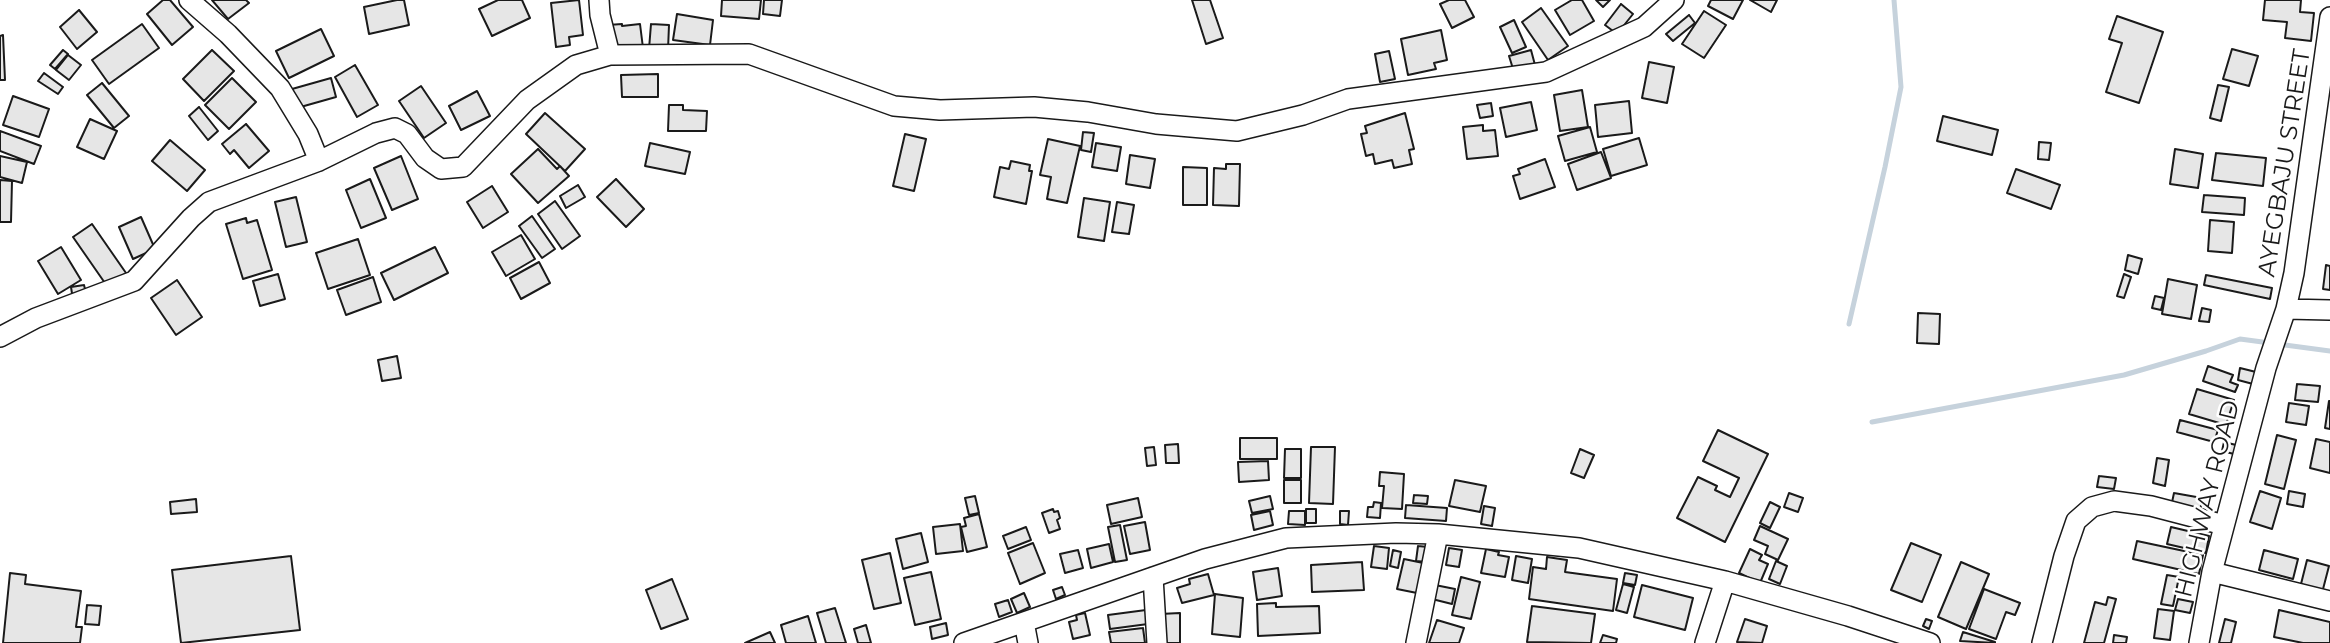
<!DOCTYPE html>
<style>
body{margin:0}
canvas{display:block;background:#fff}
</style>
<canvas width="2330" height="643"></canvas>
<script>
const context = document.querySelector('canvas').getContext('2d');
context.lineJoin = 'round';
const poly = rows => new Path2D(rows.map(r => 'M' + r).join(''));
function trace(path, color, width, dash) { context.strokeStyle = color; context.lineWidth = width; context.lineCap = dash ? 'butt' : 'round'; context.setLineDash(dash || []); context.stroke(path); }
function fillPath(path, color) { context.fillStyle = color; context.fill(path, 'evenodd'); }
function drawText(font, color, halo, rows, align = 'center') {
  context.font = font + ' Montserrat,sans-serif'; context.lineWidth = 5; context.setLineDash([]); context.textBaseline = 'middle'; context.strokeStyle = halo; context.fillStyle = color; for (const [text, x, y, turn = 0] of rows) {
    context.save(); context.translate(x, y); context.rotate((+turn || 0) * Math.PI / 180); context.textAlign = isNaN(turn) ? turn : align; if (halo) context.strokeText(text, 0, 0); context.fillText(text, 0, 0); context.restore();
  }
}
trace(poly([
 [1849,324,1885,167,1901,87,1894,0],
 [1872,422,2124,375,2206,351,2240,339,2330,351]
]), '#c6d2dc', 5);
const building = poly([
 [163,0,170,0,193,27,172,45,147,14,163,0],
 [212,0,246,0,249,3,228,19,212,0],
 [397,0,404,0,409,25,369,34,364,7,397,0],
 [498,0,522,0,530,18,492,36,479,9,498,0],
 [579,0,583,35,569,37,570,45,556,47,551,3,579,0],
 [722,0,761,0,759,19,721,16,722,0],
 [764,0,782,0,780,16,763,14,764,0],
 [1192,0,1210,0,1223,38,1206,44,1192,0],
 [1449,0,1465,0,1474,17,1452,28,1440,4,1449,0],
 [1572,0,1582,0,1594,21,1570,35,1555,10,1572,0],
 [1596,0,1610,0,1603,7,1596,0],
 [1711,0,1743,0,1733,19,1708,6,1711,0],
 [1750,0,1777,0,1771,12,1750,0],
 [2265,0,2301,0,2300,12,2314,13,2311,41,2285,38,2287,22,2263,20,2265,0],
 [1621,4,1633,14,1617,34,1605,25,1621,4],
 [1541,8,1568,46,1548,60,1522,22,1541,8],
 [79,10,97,32,77,49,60,27,79,10],
 [1704,11,1726,25,1704,58,1682,44,1704,11],
 [677,14,713,20,710,45,673,40,677,14],
 [1689,15,1695,23,1673,41,1666,34,1689,15],
 [2117,16,2163,32,2139,103,2106,92,2122,43,2109,39,2117,16],
 [1514,20,1526,47,1512,53,1500,27,1514,20],
 [142,24,159,48,109,84,92,60,142,24],
 [622,24,622,26,640,24,643,48,610,51,608,25,622,24],
 [651,24,669,25,668,50,649,49,651,24],
 [321,29,334,56,289,78,276,51,321,29],
 [1441,30,1447,60,1434,63,1436,69,1408,75,1401,39,1441,30],
 [3,35,5,80,0,80,0,36,3,35],
 [2232,49,2258,56,2249,86,2223,79,2232,49],
 [63,50,68,54,55,69,50,65,63,50],
 [212,50,234,71,204,101,183,79,212,50],
 [1531,50,1535,65,1514,72,1509,56,1531,50],
 [1389,51,1395,79,1380,82,1375,54,1389,51],
 [68,55,81,65,69,80,56,70,68,55],
 [1649,62,1674,67,1667,103,1642,98,1649,62],
 [355,65,378,105,357,117,335,77,355,65],
 [44,73,63,87,58,94,38,81,44,73],
 [658,74,658,97,622,97,621,75,658,74],
 [232,78,256,102,229,129,205,105,232,78],
 [331,78,336,97,297,108,292,89,331,78],
 [102,83,129,116,114,128,87,95,102,83],
 [2218,85,2229,87,2221,121,2210,118,2218,85],
 [421,86,446,123,424,138,399,101,421,86],
 [1582,90,1588,127,1560,131,1554,95,1582,90],
 [477,91,490,116,461,130,449,106,477,91],
 [13,96,49,109,39,137,3,125,13,96],
 [1629,101,1632,133,1598,137,1595,105,1629,101],
 [1531,102,1537,130,1506,137,1500,108,1531,102],
 [1491,103,1493,116,1480,118,1477,105,1491,103],
 [669,105,683,105,683,110,707,111,706,131,668,131,669,105],
 [199,107,218,131,208,140,189,116,199,107],
 [545,113,585,149,565,171,526,134,545,113],
 [1405,113,1414,149,1409,150,1412,164,1394,168,1392,160,1375,164,1373,154,1366,156,1361,134,1367,133,1365,126,1405,113],
 [1943,116,1998,130,1992,155,1937,141,1943,116],
 [90,119,117,131,104,159,77,147,90,119],
 [246,124,269,151,249,168,234,150,230,154,222,144,246,124],
 [1483,125,1483,131,1495,130,1498,156,1467,159,1463,127,1483,125],
 [1590,127,1597,152,1565,161,1558,136,1590,127],
 [0,131,41,146,34,164,0,151,0,131],
 [1083,132,1094,133,1091,152,1081,150,1083,132],
 [905,134,926,139,914,191,893,186,905,134],
 [1639,138,1647,165,1611,176,1603,149,1639,138],
 [1048,139,1080,146,1067,203,1047,199,1051,177,1040,175,1048,139],
 [170,140,205,170,187,191,152,161,170,140],
 [2039,142,2051,143,2049,160,2038,159,2039,142],
 [650,143,690,152,685,174,645,166,650,143],
 [1096,143,1121,147,1117,171,1092,167,1096,143],
 [538,149,557,169,560,166,569,176,538,203,511,174,538,149],
 [2175,149,2203,154,2198,188,2170,184,2175,149],
 [1601,152,1611,178,1577,190,1568,164,1601,152],
 [2216,153,2266,158,2263,186,2212,180,2216,153],
 [1130,155,1155,159,1150,188,1126,184,1130,155],
 [0,156,27,162,22,183,0,177,0,156],
 [401,156,418,199,392,210,374,168,401,156],
 [1545,159,1555,187,1520,199,1513,176,1520,174,1518,169,1545,159],
 [1011,161,1030,165,1029,171,1032,171,1026,204,994,197,1000,167,1009,169,1011,161],
 [1226,164,1240,164,1239,206,1213,205,1214,168,1226,169,1226,164],
 [1183,167,1207,168,1207,205,1183,205,1183,167],
 [2016,169,2060,185,2051,209,2007,193,2016,169],
 [370,179,386,218,361,228,346,190,370,179],
 [616,179,644,209,626,227,597,197,616,179],
 [0,180,12,181,11,222,0,222,0,180],
 [578,185,585,197,566,208,560,196,578,185],
 [492,186,508,212,483,228,467,202,492,186],
 [2204,195,2245,198,2244,215,2202,212,2204,195],
 [296,197,307,242,286,247,275,202,296,197],
 [1084,198,1110,202,1104,241,1078,237,1084,198],
 [555,201,580,236,562,249,538,214,555,201],
 [1117,202,1134,205,1129,234,1112,232,1117,202],
 [532,216,555,249,542,258,519,226,532,216],
 [141,217,155,249,133,259,119,227,141,217],
 [246,218,247,223,257,220,272,270,243,279,226,224,246,218],
 [2210,220,2234,222,2232,253,2208,251,2210,220],
 [92,224,126,273,107,286,73,237,92,224],
 [521,235,535,259,506,276,492,252,521,235],
 [358,239,370,275,328,289,316,253,358,239],
 [61,247,81,280,58,294,38,261,61,247],
 [435,247,448,273,394,300,381,273,435,247],
 [2128,255,2142,259,2138,274,2125,270,2128,255],
 [539,262,550,283,521,299,510,278,539,262],
 [2326,265,2330,266,2330,290,2323,289,2326,265],
 [278,274,285,299,260,306,253,281,278,274],
 [2124,274,2131,277,2124,298,2117,296,2124,274],
 [2206,275,2272,288,2270,299,2204,285,2206,275],
 [373,277,381,302,346,315,337,290,373,277],
 [2168,279,2197,285,2191,319,2162,314,2168,279],
 [177,280,202,317,176,335,151,298,177,280],
 [84,285,87,297,73,300,71,287,84,285],
 [2155,296,2164,298,2161,310,2152,308,2155,296],
 [2202,308,2211,310,2209,322,2199,321,2202,308],
 [1918,313,1940,314,1939,344,1917,343,1918,313],
 [397,356,401,378,382,381,378,360,397,356],
 [2208,366,2233,375,2230,382,2238,385,2235,392,2203,381,2208,366],
 [2240,368,2256,372,2253,384,2238,380,2240,368],
 [2297,384,2320,386,2318,402,2295,400,2297,384],
 [2197,389,2234,400,2226,425,2189,414,2197,389],
 [2329,401,2330,401,2330,429,2325,428,2329,401],
 [2289,403,2309,406,2306,425,2286,422,2289,403],
 [2180,420,2218,430,2214,442,2177,432,2180,420],
 [1718,430,1768,454,1725,542,1677,518,1698,477,1717,486,1715,490,1730,497,1739,478,1703,461,1718,430],
 [2277,435,2296,440,2284,489,2265,484,2277,435],
 [1240,438,1277,438,1277,459,1240,459,1240,438],
 [2316,439,2330,442,2330,473,2310,468,2316,439],
 [2224,442,2236,445,2234,454,2222,451,2224,442],
 [1178,444,1179,463,1166,463,1165,445,1178,444],
 [1154,447,1156,465,1147,466,1145,448,1154,447],
 [1311,447,1335,447,1333,504,1309,503,1311,447],
 [1285,449,1301,449,1301,478,1284,478,1285,449],
 [1580,449,1594,455,1584,478,1571,473,1580,449],
 [2157,458,2169,460,2165,486,2153,483,2157,458],
 [1268,461,1269,480,1239,482,1238,462,1268,461],
 [1380,472,1404,474,1402,509,1382,508,1384,486,1379,486,1380,472],
 [2099,476,2116,478,2114,489,2097,487,2099,476],
 [1284,480,1301,480,1301,503,1284,503,1284,480],
 [1455,480,1486,486,1480,512,1449,506,1455,480],
 [2260,491,2281,498,2272,529,2250,522,2260,491],
 [2289,491,2305,494,2303,507,2287,504,2289,491],
 [1789,493,1803,498,1798,512,1784,507,1789,493],
 [2174,493,2202,498,2200,512,2171,507,2174,493],
 [1414,495,1428,496,1427,504,1413,503,1414,495],
 [975,496,979,513,969,515,965,498,975,496],
 [1270,496,1273,509,1252,513,1249,501,1270,496],
 [1138,498,1142,517,1111,524,1107,505,1138,498],
 [196,499,197,512,171,514,170,502,196,499],
 [1374,502,1381,503,1380,518,1367,517,1368,507,1373,507,1374,502],
 [1770,502,1780,507,1770,528,1760,523,1770,502],
 [1406,505,1447,508,1446,521,1405,518,1406,505],
 [1484,506,1495,508,1492,526,1481,524,1484,506],
 [1053,509,1054,512,1058,511,1060,518,1057,520,1060,529,1049,533,1042,513,1053,509],
 [1306,509,1316,509,1316,523,1306,523,1306,509],
 [1270,511,1273,525,1254,530,1251,515,1270,511],
 [1289,511,1305,511,1305,525,1288,524,1289,511],
 [1340,511,1349,511,1348,525,1340,524,1340,511],
 [979,514,987,547,967,552,961,527,966,526,964,518,979,514],
 [1145,522,1150,550,1130,554,1124,526,1145,522],
 [960,524,963,551,936,554,933,527,960,524],
 [1120,525,1127,560,1115,562,1108,527,1120,525],
 [1760,526,1788,539,1778,560,1765,554,1768,546,1754,540,1760,526],
 [1026,527,1031,540,1008,549,1003,536,1026,527],
 [2171,527,2209,536,2206,553,2167,544,2171,527],
 [921,533,928,562,903,569,896,539,921,533],
 [2137,541,2203,555,2199,574,2133,559,2137,541],
 [1033,543,1045,573,1020,584,1008,553,1033,543],
 [1911,543,1941,555,1922,602,1891,590,1911,543],
 [1109,544,1113,562,1091,568,1087,549,1109,544],
 [1374,546,1389,548,1387,569,1371,567,1374,546],
 [1418,546,1428,547,1427,562,1416,561,1418,546],
 [1449,548,1462,550,1459,567,1446,565,1449,548],
 [1486,549,1499,552,1498,555,1509,557,1505,577,1481,573,1486,549],
 [1750,549,1762,555,1759,560,1768,564,1760,583,1739,573,1750,549],
 [1078,550,1083,568,1065,573,1060,554,1078,550],
 [1393,550,1401,552,1398,568,1390,566,1393,550],
 [2264,550,2298,559,2293,579,2259,570,2264,550],
 [890,553,901,603,874,609,862,560,890,553],
 [291,556,300,630,181,643,172,570,291,556],
 [1516,556,1532,559,1528,583,1512,580,1516,556],
 [1547,557,1567,560,1565,572,1617,579,1613,611,1529,599,1533,567,1546,569,1547,557],
 [1404,559,1428,564,1422,594,1397,589,1404,559],
 [2307,560,2329,566,2322,593,2300,588,2307,560],
 [1776,561,1787,566,1780,584,1769,579,1776,561],
 [1362,562,1364,590,1312,592,1311,565,1362,562],
 [1961,562,1989,574,1966,629,1938,617,1961,562],
 [1278,568,1282,596,1257,600,1253,572,1278,568],
 [931,572,941,619,915,625,904,578,931,572],
 [10,573,26,575,25,584,81,591,76,627,82,627,80,643,3,643,10,573],
 [1625,573,1637,575,1635,585,1623,583,1625,573],
 [1208,574,1214,595,1182,603,1177,588,1190,584,1189,579,1208,574],
 [2167,575,2179,577,2173,606,2161,604,2167,575],
 [1461,577,1480,582,1471,619,1452,615,1461,577],
 [672,579,688,619,661,629,646,590,672,579],
 [1623,584,1634,587,1627,613,1616,610,1623,584],
 [1435,585,1455,589,1452,604,1432,599,1435,585],
 [1642,585,1693,598,1685,630,1634,617,1642,585],
 [1062,587,1065,595,1056,599,1053,590,1062,587],
 [1984,589,2020,603,2015,615,2006,612,1996,639,1969,629,1984,589],
 [1024,593,1030,607,1017,613,1011,599,1024,593],
 [1215,594,1243,598,1240,637,1212,634,1215,594],
 [2108,597,2116,599,2104,643,2084,643,2095,602,2106,605,2108,597],
 [2178,599,2193,602,2190,613,2175,610,2178,599],
 [1008,600,1012,612,999,617,995,604,1008,600],
 [1276,603,1276,607,1319,606,1320,633,1258,636,1257,604,1276,603],
 [87,605,101,606,99,625,85,624,87,605],
 [1532,606,1595,614,1591,643,1527,642,1532,606],
 [835,608,846,643,826,643,817,613,835,608],
 [2158,609,2174,611,2170,640,2154,638,2158,609],
 [1146,610,1148,624,1110,629,1108,615,1146,610],
 [2279,610,2330,622,2330,643,2303,643,2274,637,2279,610],
 [1085,613,1090,635,1073,639,1069,622,1077,620,1076,615,1085,613],
 [1180,613,1180,643,1160,643,1160,614,1180,613],
 [808,616,816,643,786,643,781,625,808,616],
 [1745,619,1767,626,1762,643,1737,642,1745,619],
 [1926,619,1932,621,1929,629,1923,626,1926,619],
 [2225,619,2236,622,2231,643,2219,643,2225,619],
 [1437,620,1464,628,1459,643,1429,643,1437,620],
 [946,623,948,635,932,639,930,627,946,623],
 [866,625,871,643,858,643,854,629,866,625],
 [1143,628,1145,643,1111,643,1109,632,1143,628],
 [770,632,775,643,745,643,770,632],
 [1963,632,1995,642,1995,643,1960,641,1963,632],
 [1603,635,1617,639,1616,643,1600,643,1603,635],
 [2114,635,2127,637,2126,643,2113,643,2114,635]
]);
fillPath(building, '#e6e6e6');
trace(building, '#1a1a1a', 2);
const minor = poly([
 [189,0,228,34,280,88,308,134,319,161],
 [599,0,600,15,610,55],
 [2286,309,2330,310],
 [0,337,36,318,134,281,191,218,209,202,319,161,376,133,395,128,407,134,425,158,441,169,463,167,527,100,576,65,610,55,749,54,894,106,940,110,1034,107,1088,112,1156,124,1237,131,1303,115,1348,99,1546,72,1644,27,1674,0],
 [2212,572,2330,601],
 [1153,577,1157,643],
 [1024,622,1028,643],
 [964,643,1205,559,1286,538,1396,533,1438,534,1579,548,1725,581,1848,616,1930,643],
 [1416,643,1438,534],
 [1705,643,1725,581],
 [2042,643,2064,556,2076,521,2092,507,2114,501,2151,506,2224,525],
 [2199,643,2212,572,2266,368,2286,309,2294,273,2330,17]
]);
trace(minor, '#1a1a1a', 22);
trace(minor, '#fff', 19);
drawText('24px', '#1a1a1a', '#fff', [
 ["AYEGBAJU STREET",2285,163,-81],
 ["HIGHWAY ROAD",2208,499,-76]
]);
</script>
